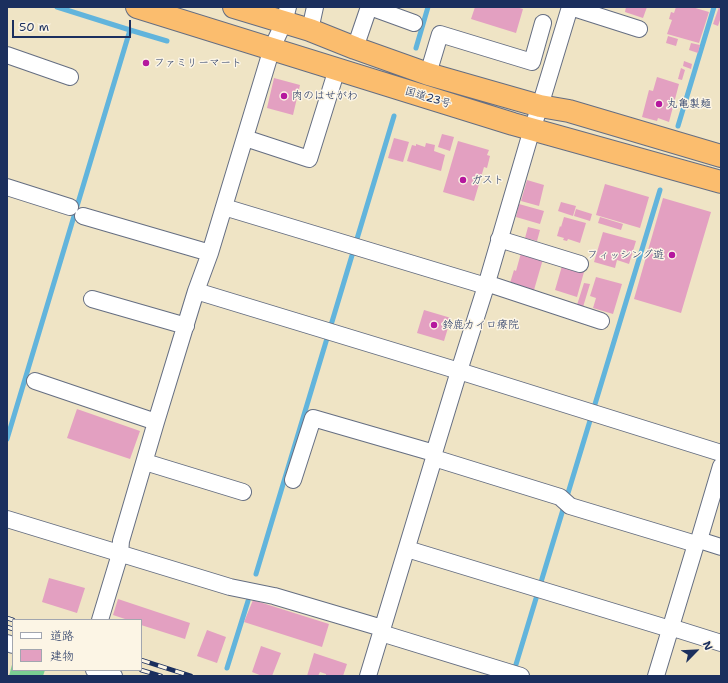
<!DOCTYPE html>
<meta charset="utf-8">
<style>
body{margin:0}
#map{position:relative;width:728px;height:683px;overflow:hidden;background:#efe4c5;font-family:"Shantell Sans","Klee One",sans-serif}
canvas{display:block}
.frame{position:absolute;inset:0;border:8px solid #1b2f5e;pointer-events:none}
.legend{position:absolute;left:12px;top:619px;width:130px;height:52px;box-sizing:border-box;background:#fcf5e5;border:1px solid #a2a6af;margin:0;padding:5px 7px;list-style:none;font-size:12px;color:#1b2f5e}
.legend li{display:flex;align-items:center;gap:8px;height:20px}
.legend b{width:20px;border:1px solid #a2a6af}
.north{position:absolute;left:676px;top:631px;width:40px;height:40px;-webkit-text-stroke:3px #fcf5e5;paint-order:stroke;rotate:66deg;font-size:11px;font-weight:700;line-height:16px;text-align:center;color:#1b2f5e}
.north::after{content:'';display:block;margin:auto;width:14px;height:18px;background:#1b2f5e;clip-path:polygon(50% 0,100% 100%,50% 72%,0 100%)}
.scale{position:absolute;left:12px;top:20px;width:119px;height:18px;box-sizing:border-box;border:2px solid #1b2f5e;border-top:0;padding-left:5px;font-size:12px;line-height:14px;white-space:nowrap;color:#1b2f5e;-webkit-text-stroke:3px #fcf5e5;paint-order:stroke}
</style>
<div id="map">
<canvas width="728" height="683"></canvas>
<div class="frame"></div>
<ul class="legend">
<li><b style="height:5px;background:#fff"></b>道路</li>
<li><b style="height:11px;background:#e3a0c1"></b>建物</li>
</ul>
<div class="north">N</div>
<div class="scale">50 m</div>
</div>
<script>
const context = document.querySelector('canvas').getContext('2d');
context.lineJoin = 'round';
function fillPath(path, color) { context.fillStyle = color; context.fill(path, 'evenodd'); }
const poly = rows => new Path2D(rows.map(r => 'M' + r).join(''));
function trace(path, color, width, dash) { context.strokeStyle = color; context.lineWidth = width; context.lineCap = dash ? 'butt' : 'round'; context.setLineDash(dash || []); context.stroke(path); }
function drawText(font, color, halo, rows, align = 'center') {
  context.font = font + ' "Shantell Sans","Klee One",sans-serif'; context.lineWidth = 3; context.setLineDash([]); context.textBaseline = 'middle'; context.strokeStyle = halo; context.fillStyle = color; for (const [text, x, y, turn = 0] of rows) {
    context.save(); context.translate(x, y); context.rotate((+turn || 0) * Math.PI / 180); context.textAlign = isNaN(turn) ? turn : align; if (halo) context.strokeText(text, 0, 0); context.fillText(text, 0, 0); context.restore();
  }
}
fillPath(poly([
 [13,661,13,670,45,670,43,676,9,676]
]), '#7acf92');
trace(poly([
 [57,7,130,30,167,41],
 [416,48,428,7],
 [678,126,714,7],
 [7,439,130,30],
 [256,574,394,116],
 [227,668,248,601],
 [514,671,660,190]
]), '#61b4dc', 5);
fillPath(poly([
 [475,7,516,7,523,9,516,33,471,19],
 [626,7,647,7,643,18,625,12],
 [676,7,692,7,709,12,699,43,667,34,672,20,669,19,671,12,674,13],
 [719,7,721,7,721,17,718,26,713,24],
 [668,36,678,39,676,46,666,43],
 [691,43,700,45,698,53,689,50],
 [684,61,692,64,691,69,683,66],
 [681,68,685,70,682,80,678,79],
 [657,77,679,84,669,122,658,118,657,121,642,117,649,90,653,91],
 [274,78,300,85,293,115,267,108],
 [442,134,454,137,450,151,438,147],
 [394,138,409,142,403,162,388,158],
 [458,141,489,150,487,155,490,156,487,168,484,167,474,201,443,192],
 [426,143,435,145,434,151,445,155,441,171,407,161,412,145,416,146,416,144,425,147],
 [527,180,544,185,539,206,521,201],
 [605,184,649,197,640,228,596,215],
 [663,198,711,212,681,313,634,299],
 [561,202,576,206,573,216,558,211],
 [519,204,544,211,540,224,516,217],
 [576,209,592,214,590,221,574,216],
 [564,217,586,223,580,243,568,239,567,241,563,240,564,238,557,236,560,226,561,227],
 [600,217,623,224,621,230,598,223],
 [528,227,540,230,537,241,525,238],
 [603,232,636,241,629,264,617,260,615,268,594,262],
 [521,253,543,259,534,290,510,283,514,270,516,271],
 [562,266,584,272,577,297,555,290],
 [596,277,622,284,613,314,593,308,596,298,590,296],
 [584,283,590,284,583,307,577,305],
 [424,310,451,318,444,341,417,333],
 [77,409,140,431,130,459,67,438],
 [49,578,85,588,77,613,42,602],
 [118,599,190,623,185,639,141,625,141,620,128,620,113,615],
 [253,600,329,624,322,647,244,622],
 [207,630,226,637,217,663,197,656],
 [261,646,281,653,272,676,262,676,252,672],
 [314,653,347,664,343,676,326,676,326,674,320,672,318,676,307,676]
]), '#e3a0c1');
const minor = poly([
 [370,7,414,23],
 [570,7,639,29],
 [310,30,315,7],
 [355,48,369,7],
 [7,55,70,77],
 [428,74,440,34,532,62,543,23],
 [245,138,309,159,337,69],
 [7,187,70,207],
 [224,207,486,286],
 [83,216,210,253],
 [499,239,580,264],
 [486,283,601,321],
 [196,291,459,371,721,453],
 [92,299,186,326],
 [35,381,156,422],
 [434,458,560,497,570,506,696,544],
 [145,462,243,492],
 [293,480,313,418,434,453],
 [7,519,230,587,274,596,382,628],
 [699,540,721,547],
 [407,549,670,629],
 [100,620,120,554,121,541,156,422,196,291,210,253,272,48,284,22,288,7],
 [670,627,721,643],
 [381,633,521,676],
 [7,643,13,645],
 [94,670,114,676],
 [368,676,434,458,434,453,459,371,486,286,532,129,540,106,570,7],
 [656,676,696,544,699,540,721,466]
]);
const highway = poly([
 [137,7,513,124,721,182],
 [234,7,310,30,355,48,428,74,540,106,569,111,721,156]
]);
trace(minor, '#656e82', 18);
trace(highway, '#656e82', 24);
trace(minor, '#fff', 16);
trace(highway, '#fbbd6e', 22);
const rail = poly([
 [7,618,13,620],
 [7,627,13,629],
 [141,660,191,676],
 [141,670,161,676]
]);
trace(rail, '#1b2f5e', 4.5);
trace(rail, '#fcf5e5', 3, [9]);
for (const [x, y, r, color] of [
 [146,63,4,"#b5179e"],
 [284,96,4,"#b5179e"],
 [659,104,4,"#b5179e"],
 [463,180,4,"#b5179e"],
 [672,255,4,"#b5179e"],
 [434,325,4,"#b5179e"]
]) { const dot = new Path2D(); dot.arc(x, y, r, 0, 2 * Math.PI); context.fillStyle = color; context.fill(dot); trace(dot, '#fcf5e5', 1.5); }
drawText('11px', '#1b2f5e', '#fcf5e5', [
 ["ファミリーマート",154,63],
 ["肉のはせがわ",292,96],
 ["丸亀製麺",667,104],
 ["ガスト",471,180],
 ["フィッシング遊",664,255,"right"],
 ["鈴鹿カイロ療院",442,325]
], 'left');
drawText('11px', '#1b2f5e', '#fcf5e5', [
 ["国道23号",428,98,17]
]);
</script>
